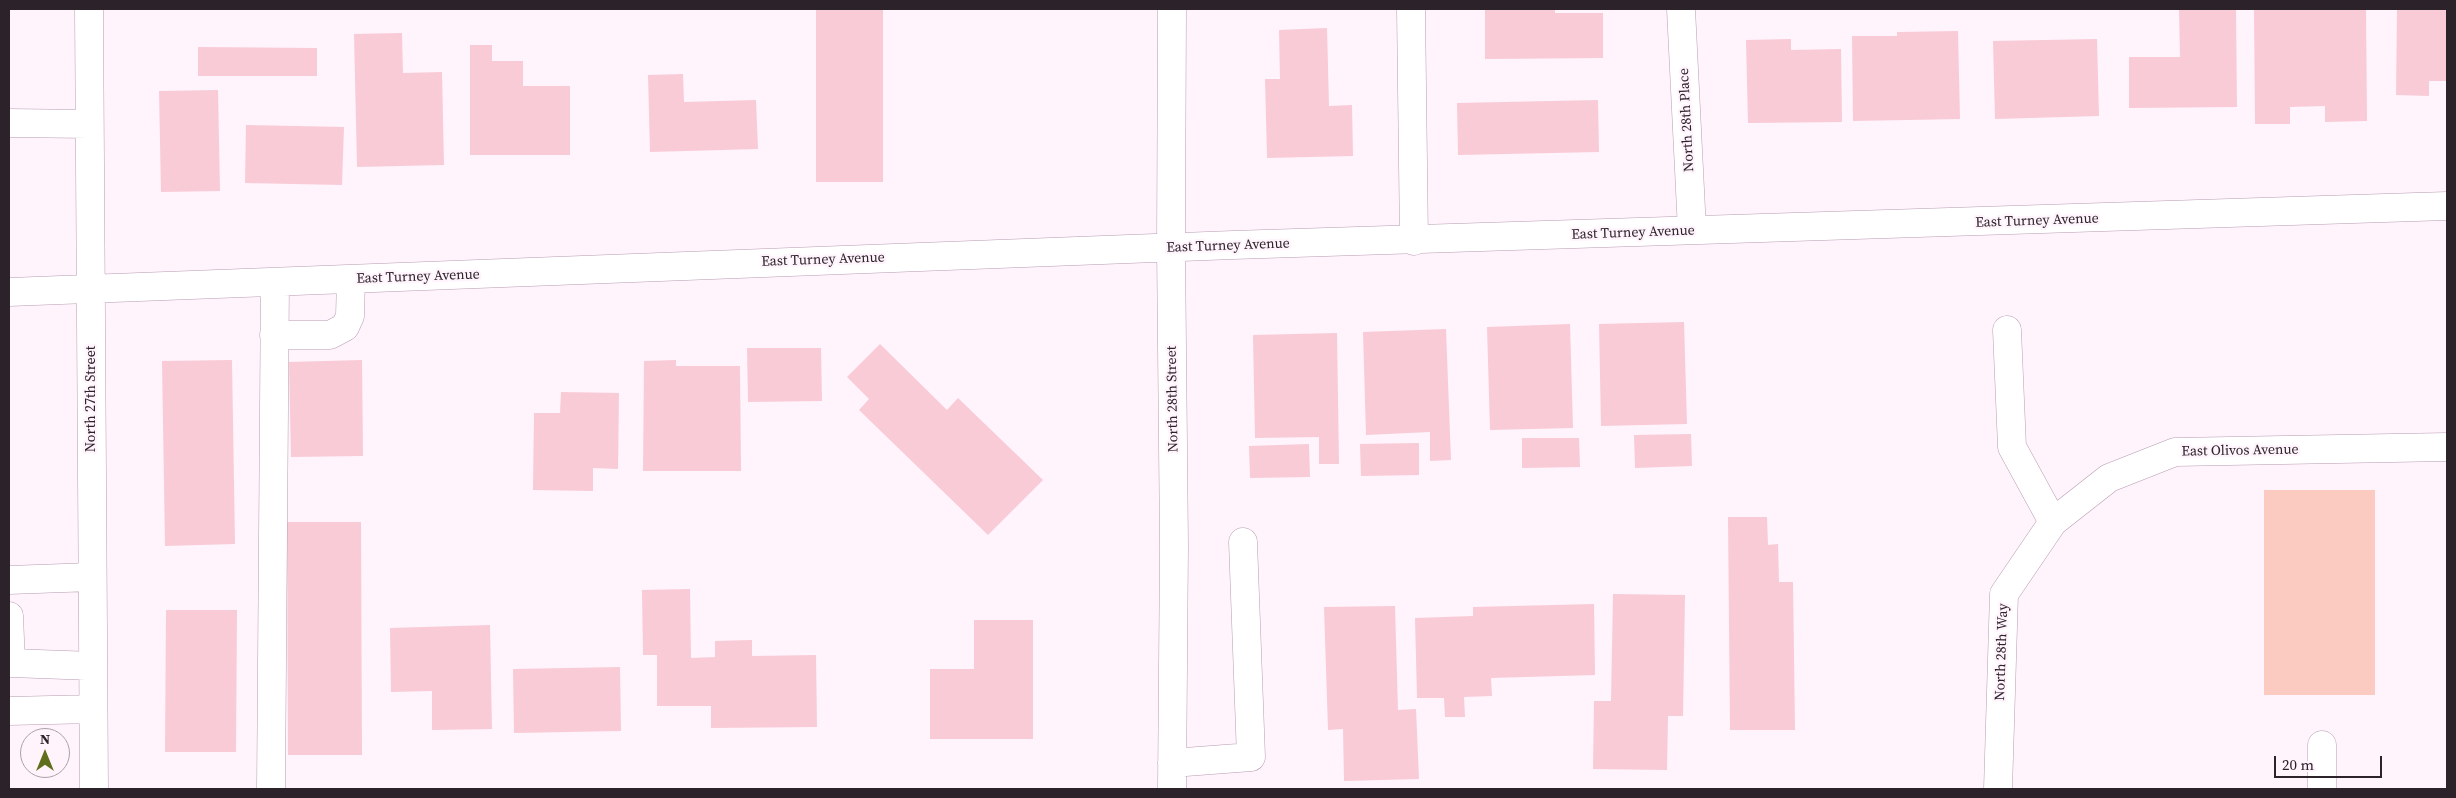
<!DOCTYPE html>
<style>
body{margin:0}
#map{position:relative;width:2456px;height:798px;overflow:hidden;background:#fff3fc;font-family:"Source Serif 4",serif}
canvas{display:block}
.frame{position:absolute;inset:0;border:10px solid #2c222a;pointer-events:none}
.north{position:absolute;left:20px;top:728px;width:50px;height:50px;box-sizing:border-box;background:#fff3fc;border:1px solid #ab9fa8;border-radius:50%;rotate:0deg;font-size:14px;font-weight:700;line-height:20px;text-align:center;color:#2c222a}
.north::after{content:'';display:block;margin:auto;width:18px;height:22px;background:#606f1b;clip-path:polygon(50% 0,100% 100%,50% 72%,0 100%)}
.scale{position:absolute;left:2274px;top:756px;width:108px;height:22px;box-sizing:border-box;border:2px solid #2c222a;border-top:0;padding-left:6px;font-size:15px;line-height:18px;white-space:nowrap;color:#2c222a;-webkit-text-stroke:4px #fff3fc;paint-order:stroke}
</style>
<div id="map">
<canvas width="2456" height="798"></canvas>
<div class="frame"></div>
<div class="north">N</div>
<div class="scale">20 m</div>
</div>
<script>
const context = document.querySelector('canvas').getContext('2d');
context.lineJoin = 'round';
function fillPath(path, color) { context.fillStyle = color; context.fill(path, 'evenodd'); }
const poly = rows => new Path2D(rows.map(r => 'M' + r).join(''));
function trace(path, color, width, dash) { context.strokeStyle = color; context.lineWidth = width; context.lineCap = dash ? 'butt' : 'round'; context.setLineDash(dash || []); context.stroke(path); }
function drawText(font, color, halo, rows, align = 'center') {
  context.font = font + ' "Source Serif 4",serif'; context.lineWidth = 4.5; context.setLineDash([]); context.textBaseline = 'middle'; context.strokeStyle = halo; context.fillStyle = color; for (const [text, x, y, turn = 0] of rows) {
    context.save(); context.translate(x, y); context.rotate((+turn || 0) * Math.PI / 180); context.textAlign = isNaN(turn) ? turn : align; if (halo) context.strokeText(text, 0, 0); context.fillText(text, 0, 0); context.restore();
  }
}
fillPath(poly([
 [2375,490,2375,695,2264,695,2264,490]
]), '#fbcac0');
fillPath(poly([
 [816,9,883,9,883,182,816,182],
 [1485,9,1555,9,1555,13,1603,13,1603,58,1485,59],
 [2179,9,2236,9,2237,107,2129,108,2129,57,2180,57],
 [2254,9,2366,9,2367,121,2325,122,2325,106,2290,107,2290,124,2255,124],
 [2397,9,2447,9,2447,81,2429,81,2429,96,2396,95],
 [1327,28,1329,106,1352,105,1353,156,1267,158,1265,79,1280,79,1279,30],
 [1958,31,1960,119,1853,121,1852,36,1897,36,1897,32],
 [402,33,403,73,442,72,444,165,357,167,354,34],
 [1791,39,1791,50,1841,49,1842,122,1748,123,1746,40],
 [2097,39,2099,116,1995,119,1993,41],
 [470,45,492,45,492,61,523,61,523,86,570,86,570,155,470,155],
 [198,47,317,48,317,76,198,76],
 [683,74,684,102,756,100,758,149,650,152,648,75],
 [218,90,220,191,161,192,159,91],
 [1598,100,1599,152,1458,155,1457,103],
 [246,125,344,127,342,185,245,183],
 [1684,322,1687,424,1601,426,1599,324],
 [1570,324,1573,428,1490,430,1487,327],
 [1446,329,1451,460,1430,461,1430,432,1366,435,1363,332],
 [1337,333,1339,464,1319,464,1319,437,1255,438,1253,335],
 [880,344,947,410,958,398,1043,480,988,535,859,410,869,399,847,377],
 [747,348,821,348,822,401,748,402],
 [232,360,235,544,165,546,162,361],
 [362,360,363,456,291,457,289,362],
 [676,360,676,366,740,366,741,471,643,471,644,361],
 [561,392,619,393,618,469,593,468,593,491,533,490,534,413,560,413],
 [1691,434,1692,466,1635,468,1634,435],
 [1522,438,1579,438,1580,467,1522,468],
 [1419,443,1419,475,1361,476,1360,444],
 [1309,444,1310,477,1250,478,1249,446],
 [1728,517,1767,517,1768,545,1778,544,1779,582,1793,582,1795,730,1730,730],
 [287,522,361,522,362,755,288,755],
 [690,589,691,658,715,657,715,641,752,640,752,656,816,655,817,727,711,728,711,706,657,706,657,655,643,655,642,590],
 [1613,594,1685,595,1683,716,1668,716,1667,770,1593,769,1594,701,1611,701],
 [1594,604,1595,675,1491,678,1492,696,1464,697,1465,717,1445,717,1444,698,1417,698,1415,618,1473,616,1473,607],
 [1395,606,1398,710,1416,709,1419,779,1344,781,1343,729,1328,730,1324,607],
 [166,610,237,610,236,752,165,752],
 [974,620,1033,620,1033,739,930,739,930,669,974,669],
 [490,625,492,729,432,730,432,691,391,692,390,628],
 [620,667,621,731,514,733,513,669]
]), '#f9cbd6');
const minor = poly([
 [89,9,94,789],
 [1411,9,1414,241],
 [1681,9,1692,230],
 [9,123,89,124],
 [9,292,1233,245,2447,206],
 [274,335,330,335,345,327,350,316,351,280],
 [2053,522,2109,478,2175,452,2447,447],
 [9,580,92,577],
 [9,616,11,663,93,666],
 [9,711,93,709],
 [1172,763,1251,757,1243,542],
 [271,789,275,282],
 [1172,789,1174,545,1171,248,1172,9],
 [1998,789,2004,594,2053,522,2012,447,2007,330],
 [2322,789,2322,745]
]);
trace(minor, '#b79db1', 29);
trace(minor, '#fff', 28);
drawText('14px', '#2c222a', '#fff3fc', [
 ["North 28th Place",1687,120,-93],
 ["East Turney Avenue",2037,221,-2],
 ["East Turney Avenue",1633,233,-2],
 ["East Turney Avenue",1228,246,-2],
 ["East Turney Avenue",823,260,-2],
 ["East Turney Avenue",418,277,-2],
 ["North 27th Street",91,399,-90],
 ["North 28th Street",1173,399,-91],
 ["East Olivos Avenue",2240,451,-1],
 ["North 28th Way",2002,652,-88]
]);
</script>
